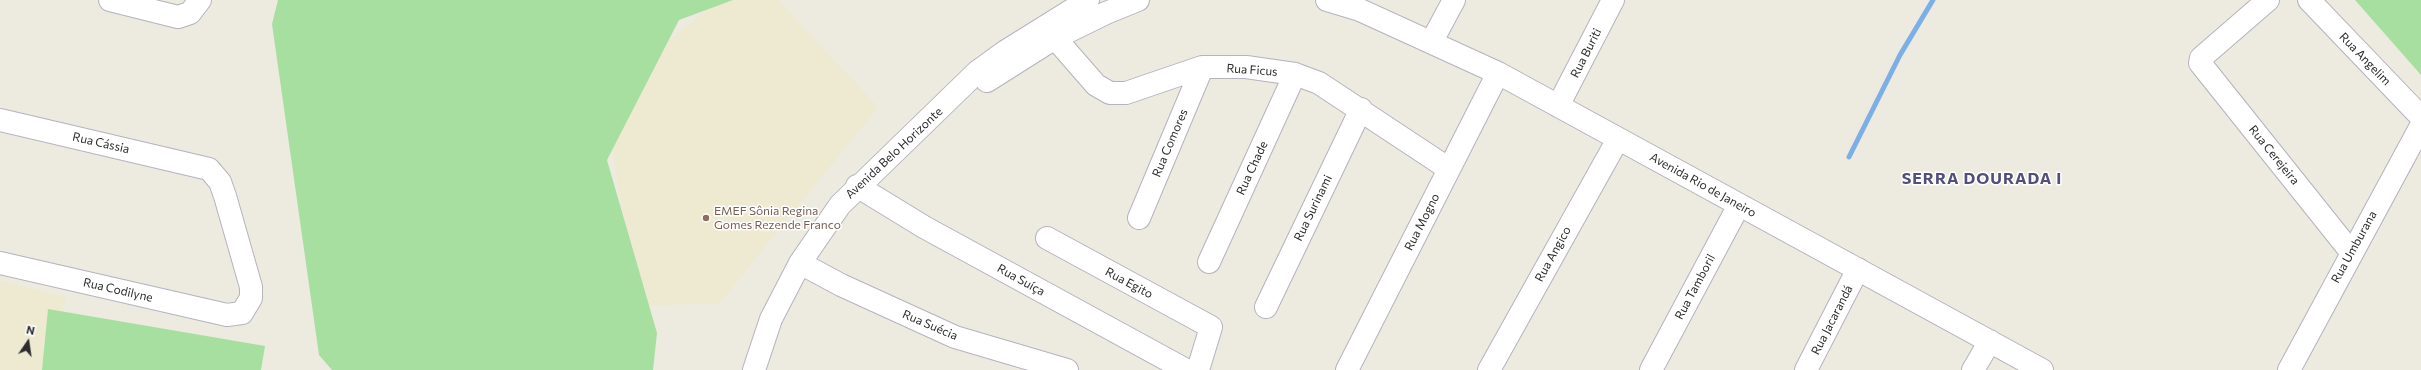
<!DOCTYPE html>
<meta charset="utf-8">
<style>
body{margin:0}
#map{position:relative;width:2421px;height:370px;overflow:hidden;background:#edeae0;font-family:Commissioner,sans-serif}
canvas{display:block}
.north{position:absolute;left:8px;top:322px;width:40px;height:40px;-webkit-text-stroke:3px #fff;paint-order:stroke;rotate:13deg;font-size:11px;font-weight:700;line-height:16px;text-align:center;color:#2c2c2c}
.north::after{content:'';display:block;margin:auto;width:14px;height:18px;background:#2c2c2c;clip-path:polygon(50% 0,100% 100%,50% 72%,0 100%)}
</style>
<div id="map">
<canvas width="2421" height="370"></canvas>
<div class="north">N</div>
</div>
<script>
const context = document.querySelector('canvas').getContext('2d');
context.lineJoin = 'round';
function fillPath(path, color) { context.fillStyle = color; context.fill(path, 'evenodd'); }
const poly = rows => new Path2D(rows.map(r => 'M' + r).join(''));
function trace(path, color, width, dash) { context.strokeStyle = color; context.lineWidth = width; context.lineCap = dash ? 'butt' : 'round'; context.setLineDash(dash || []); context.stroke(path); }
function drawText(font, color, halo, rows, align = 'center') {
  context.font = font + ' Commissioner,sans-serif'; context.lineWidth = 3; context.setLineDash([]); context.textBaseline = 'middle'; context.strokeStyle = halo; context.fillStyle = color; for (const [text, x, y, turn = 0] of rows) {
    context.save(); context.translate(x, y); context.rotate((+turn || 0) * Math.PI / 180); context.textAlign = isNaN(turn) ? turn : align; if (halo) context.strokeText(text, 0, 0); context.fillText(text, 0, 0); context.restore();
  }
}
fillPath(poly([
 [718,0,778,0,878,107,720,303,637,306,610,133,669,41],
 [0,281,66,297,50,370,0,370]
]), '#edead1');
fillPath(poly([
 [278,0,733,0,679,20,607,160,657,333,653,370,332,370,319,355,272,24],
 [2355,0,2421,0,2421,75],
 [48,309,265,346,261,370,42,370]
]), '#a7dfa1');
trace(poly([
 [1849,157,1900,55,1933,0]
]), '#7bb0e6', 5);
const minor = poly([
 [110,0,178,17,190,13,200,0],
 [1327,0,1360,10,1498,73,2042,370],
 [2268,0,2201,58,2200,63,2351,252],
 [2309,0,2421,117],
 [1055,38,1096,85,1110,93,1126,93,1202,67,1246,67,1295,74,1319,83,1449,169],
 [1432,41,1454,0],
 [987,81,1055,38,1106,13,1138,0],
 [1558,106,1613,0],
 [0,120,209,169,220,182,225,196,251,287,251,298,242,313,227,315,0,263],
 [857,186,924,227,1186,370],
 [1139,218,1202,68],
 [1047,238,1211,327,1198,370],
 [1209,262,1295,74],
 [800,263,841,285,955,337,1067,370],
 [1266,307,1361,109],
 [754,370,771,319,800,263,840,205,977,72,1006,51,1088,0],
 [1347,370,1498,73],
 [1489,370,1618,139],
 [1651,370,1739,205],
 [1806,370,1858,269],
 [1973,370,1990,341],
 [2289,370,2421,126]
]);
trace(minor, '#b4b3be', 24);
trace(minor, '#fff', 22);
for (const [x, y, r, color] of [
 [706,218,4,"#8d6e63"]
]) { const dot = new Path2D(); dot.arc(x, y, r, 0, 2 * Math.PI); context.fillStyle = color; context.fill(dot); trace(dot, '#fff', 1.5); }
drawText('12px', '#2c2c2c', '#fff', [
 ["Rua Buriti",1586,53,-63],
 ["Rua Angelim",2365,59,46],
 ["Rua Ficus",1252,70,4],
 ["Rua Cássia",101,143,13],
 ["Rua Comores",1170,143,-67],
 ["Avenida Belo Horizonte",894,153,-43],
 ["Rua Cerejeira",2274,155,51],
 ["Rua Chade",1252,168,-65],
 ["Avenida Rio de Janeiro",1703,185,29],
 ["Rua Surinami",1313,208,-64],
 ["Rua Mogno",1422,222,-63],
 ["Rua Umburana",2354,247,-61],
 ["Rua Angico",1553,254,-61],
 ["Rua Suíça",1021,280,29],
 ["Rua Egito",1129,283,28],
 ["Rua Tamboril",1695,287,-62],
 ["Rua Codilyne",118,290,13],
 ["Rua Jacarandá",1832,320,-63],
 ["Rua Suécia",930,325,23]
]);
drawText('12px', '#785e54', '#fff', [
 ["EMEF Sônia Regina",714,211],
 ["Gomes Rezende Franco",714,225]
], 'left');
context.letterSpacing = '1px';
drawText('bold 16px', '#524f7a', '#fff', [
 ["SERRA DOURADA I",1982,179]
]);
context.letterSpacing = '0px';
</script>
